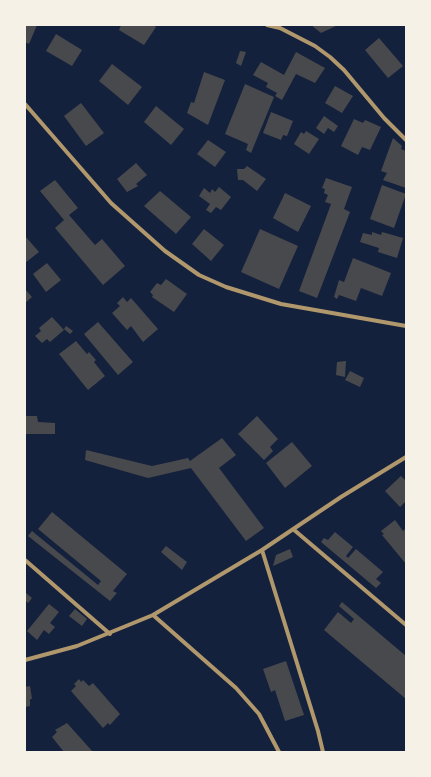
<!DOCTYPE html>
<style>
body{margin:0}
#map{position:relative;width:431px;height:777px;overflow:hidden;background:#14213d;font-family:"DejaVu Sans",sans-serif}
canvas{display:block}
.frame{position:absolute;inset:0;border:26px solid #f6f1e7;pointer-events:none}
</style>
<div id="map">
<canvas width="431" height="777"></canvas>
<div class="frame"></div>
</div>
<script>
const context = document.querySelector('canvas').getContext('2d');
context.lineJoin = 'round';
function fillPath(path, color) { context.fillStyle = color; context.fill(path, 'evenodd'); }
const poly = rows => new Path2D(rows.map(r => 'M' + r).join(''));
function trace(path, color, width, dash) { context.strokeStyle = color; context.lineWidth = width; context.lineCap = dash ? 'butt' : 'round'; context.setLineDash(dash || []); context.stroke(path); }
fillPath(poly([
 [25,25,37,25,29,44,25,42],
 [121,25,153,25,156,27,144,45,119,30],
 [311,25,338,25,321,33],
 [56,34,82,50,72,66,46,51],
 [379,38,403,66,388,78,365,50],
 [240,51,246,52,241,66,236,63],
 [296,52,325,68,315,83,296,74,282,100,275,96,277,93,266,87,268,83,253,75,261,62,284,75],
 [112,64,142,87,128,105,99,81],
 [204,72,225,80,208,125,187,113,191,102,194,103],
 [245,84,274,97,251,153,246,150,248,144,225,134],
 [335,86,353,96,342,113,325,103],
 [81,103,104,133,86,146,64,116],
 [156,106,184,129,171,145,144,122],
 [271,112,293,121,287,136,283,135,281,140,263,133],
 [324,116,338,126,334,132,328,128,324,134,316,128],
 [354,119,363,123,365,120,381,127,370,150,362,147,358,155,341,146],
 [306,131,319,139,309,154,294,144,301,132,304,134],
 [393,138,402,146,401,149,406,151,406,188,383,180,387,173,381,171],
 [208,140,226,152,215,167,197,154],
 [136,163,147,175,136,184,138,186,127,192,117,179],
 [247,166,266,179,257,191,243,180,238,180,237,169,244,169],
 [326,178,352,187,344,209,350,212,317,298,299,291,331,204,325,202,328,195,324,193,325,189,322,188],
 [55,180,78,208,69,215,95,245,102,239,125,266,103,285,55,228,64,220,40,191],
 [382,185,406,194,394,228,370,219],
 [219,187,231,197,221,210,216,207,211,213,206,210,210,204,199,196,204,188,210,193,212,189,215,192],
 [160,191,191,217,176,234,144,206],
 [285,193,311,206,298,232,273,218],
 [204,229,224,245,211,261,192,244],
 [260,229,298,246,279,289,241,272],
 [372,232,381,235,382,232,403,238,397,258,378,252,379,248,360,242,363,233,372,235],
 [25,236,39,252,25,263],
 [353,258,391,273,382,296,361,288,356,301,339,295,337,299,334,297,339,280,344,282],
 [47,263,61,280,46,292,33,274],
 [166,279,187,294,174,312,152,297,153,295,150,292,157,283,161,285],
 [25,289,32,297,25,303],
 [123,297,127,302,131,298,158,329,143,342,131,326,127,330,112,313,120,306,117,303],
 [52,317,64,330,50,342,47,339,42,343,35,336,41,331,39,328],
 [98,322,133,362,118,375,84,334],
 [66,326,73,331,70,334,64,329],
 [76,341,87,354,89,352,96,360,94,362,105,376,88,390,59,354],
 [346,361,345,377,336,375,337,362],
 [350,371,364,378,360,387,345,380],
 [25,416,37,416,38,422,55,423,55,434,25,434],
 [257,416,278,439,270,447,273,451,264,460,238,434],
 [222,438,236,455,219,468,264,528,246,541,191,468,148,478,85,460,86,450,152,466,188,458,190,461],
 [292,442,312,466,285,488,266,463],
 [401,476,406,481,406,501,400,507,385,491],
 [52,512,127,574,113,591,117,593,110,601,28,536,32,531,98,585,101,581,38,529],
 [395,520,403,531,406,528,406,564,382,535,384,534,381,531],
 [335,532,353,547,346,556,348,558,356,549,383,572,376,579,381,583,376,588,321,542,324,538,328,540],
 [166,546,187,562,182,570,161,552],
 [290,549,293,557,273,566,276,555],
 [25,592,32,598,28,603,25,600],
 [342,602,406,656,406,699,324,630,338,612,351,623,354,619,339,606],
 [49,604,59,612,50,623,55,627,49,634,44,630,37,640,27,631],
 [75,609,87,619,82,626,69,616],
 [286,661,304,715,285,721,275,690,271,692,263,669],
 [79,679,81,682,83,680,89,686,93,683,120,714,110,725,108,723,103,728,71,691,76,686,74,684],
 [30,686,32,699,30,699,30,706,25,707,25,687],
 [67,723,93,752,64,752,52,737,57,732,55,730]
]), '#48494c');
trace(poly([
 [267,25,280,28,315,46,330,57,344,70,384,118,406,140],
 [25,104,111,203,165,251,199,275,226,287,281,304,406,326],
 [293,529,406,625],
 [262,550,318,731,323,752],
 [25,560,110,634],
 [153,615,236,688,259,714,279,752],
 [25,660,77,646,153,615,262,550,341,497,406,457]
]), '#b1986c', 4);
</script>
